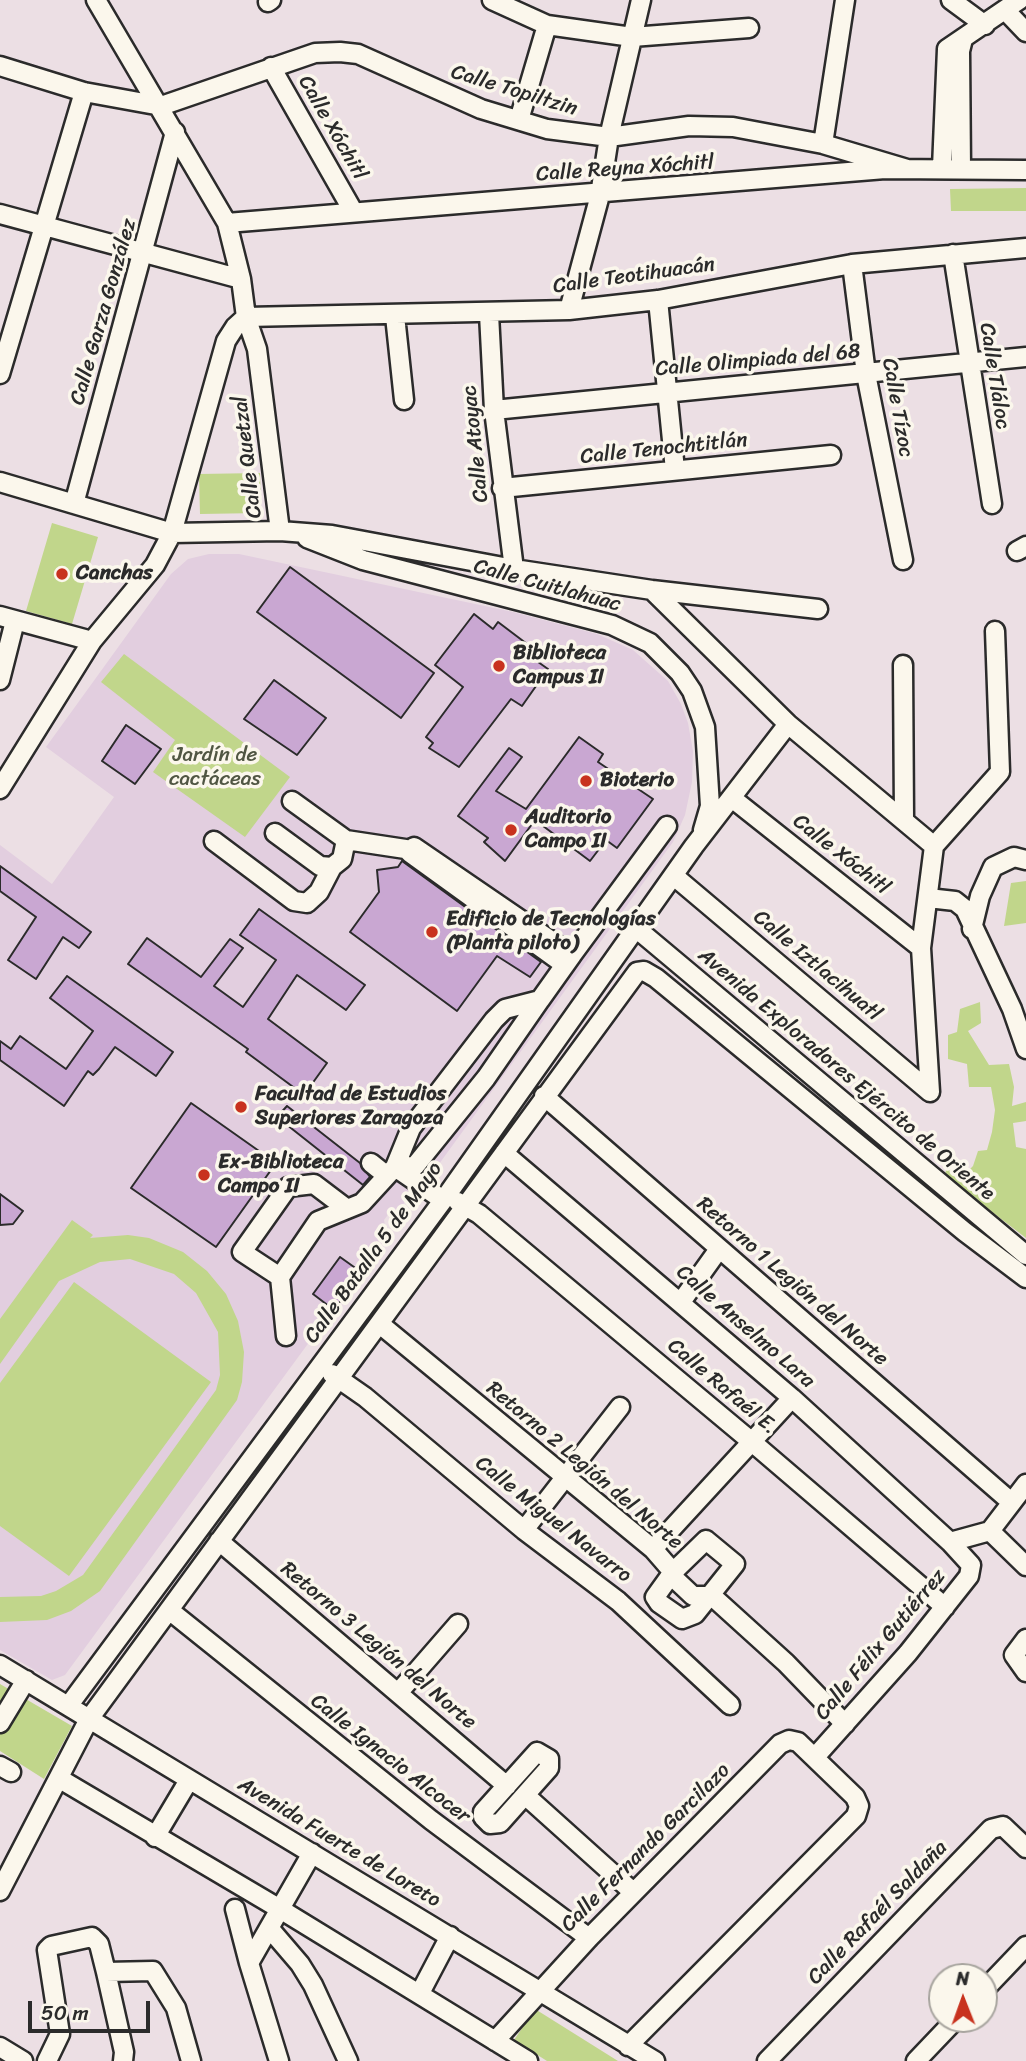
<!DOCTYPE html>
<meta charset="utf-8">
<style>
body{margin:0}
#map{position:relative;width:1026px;height:2061px;overflow:hidden;background:#ecdfe4;font-family:Sriracha,sans-serif}
canvas{display:block}
.north{position:absolute;left:928px;top:1963px;width:70px;height:70px;box-sizing:border-box;background:#fbf7ec;border:2px solid #a8a59f;border-radius:50%;rotate:359deg;font-size:19px;font-weight:700;line-height:28px;text-align:center;color:#2b2b2b}
.north::after{content:'';display:block;margin:auto;width:24px;height:32px;background:#c8321e;clip-path:polygon(50% 0,100% 100%,50% 72%,0 100%)}
.scale{position:absolute;left:28px;top:2001px;width:122px;height:32px;box-sizing:border-box;border:4px solid #2b2b2b;border-top:0;padding-left:9px;font-size:21px;line-height:24px;white-space:nowrap;color:#2b2b2b;-webkit-text-stroke:5px #fbf7ec;paint-order:stroke}
</style>
<div id="map">
<canvas width="1026" height="2061"></canvas>
<div class="north">N</div>
<div class="scale">50 m</div>
</div>
<script>
const context = document.querySelector('canvas').getContext('2d');
context.lineJoin = 'round';
function fillPath(path, color) { context.fillStyle = color; context.fill(path, 'evenodd'); }
const poly = rows => new Path2D(rows.map(r => 'M' + r).join(''));
function trace(path, color, width, dash) { context.strokeStyle = color; context.lineWidth = width; context.lineCap = dash ? 'butt' : 'round'; context.setLineDash(dash || []); context.stroke(path); }
function drawText(font, color, halo, rows, align = 'center') {
  context.font = font + ' Sriracha,sans-serif'; context.lineWidth = 7; context.setLineDash([]); context.textBaseline = 'middle'; context.strokeStyle = halo; context.fillStyle = color; for (const [text, x, y, turn = 0] of rows) {
    context.save(); context.translate(x, y); context.rotate((+turn || 0) * Math.PI / 180); context.textAlign = isNaN(turn) ? turn : align; if (halo) context.strokeText(text, 0, 0); context.fillText(text, 0, 0); context.restore();
  }
}
fillPath(poly([
 [209,554,239,554,513,612,597,634,633,650,668,681,681,704,688,723,693,751,692,782,685,815,673,842,439,1164,430,1168,395,1215,390,1212,384,1220,387,1236,65,1675,52,1680,0,1650,0,845,52,884,114,797,46,747,171,574,188,559]
]), '#e2cedf');
fillPath(poly([
 [1026,188,1026,211,951,211,950,189],
 [260,473,261,513,200,514,199,474],
 [52,523,98,537,72,624,26,611],
 [124,654,290,777,245,837,153,772,175,740,101,682],
 [1026,881,1026,923,1004,926,1011,883],
 [980,1002,981,1023,968,1031,989,1065,1009,1064,1014,1087,1012,1106,1026,1102,1026,1121,1013,1123,1016,1147,1026,1149,1026,1238,945,1176,948,1158,967,1172,973,1166,978,1151,987,1150,992,1132,995,1110,991,1087,969,1087,967,1064,948,1059,948,1035,957,1032,960,1009],
 [72,1220,93,1235,90,1238,128,1235,149,1238,183,1252,207,1271,226,1294,238,1321,244,1352,242,1382,237,1400,100,1591,71,1611,47,1620,0,1622,0,1597,41,1596,56,1591,83,1575,216,1390,220,1375,218,1332,196,1293,174,1274,130,1259,100,1262,59,1281,0,1364,0,1319],
 [74,1282,211,1382,69,1576,0,1526,0,1383],
 [0,1684,72,1726,44,1779,0,1751],
 [535,2009,618,2061,547,2061,514,2040]
]), '#c1d68b');
const building = poly([
 [290,567,434,673,401,718,257,612,290,567],
 [474,614,493,629,498,622,535,650,531,657,548,669,522,706,511,699,459,767,429,748,433,743,426,737,463,687,435,665,474,614],
 [274,680,326,718,297,755,244,719,274,680],
 [126,725,161,749,135,784,102,761,126,725],
 [579,737,603,754,598,762,653,799,617,848,606,840,590,861,535,820,505,861,484,842,488,838,458,816,509,748,522,757,496,791,526,809,579,737],
 [402,861,541,962,530,977,497,956,457,1011,350,932,379,892,377,870,398,867,402,861],
 [0,866,91,932,79,948,63,937,36,979,8,960,36,917,0,891,0,866],
 [259,909,365,985,346,1010,297,975,268,1019,327,1063,304,1095,246,1052,248,1049,128,964,147,938,201,977,230,939,243,948,214,986,243,1007,276,960,240,935,259,909],
 [67,976,173,1052,156,1076,115,1047,99,1069,93,1075,88,1071,64,1106,0,1060,0,1041,11,1049,20,1036,66,1069,93,1031,50,998,67,976],
 [191,1103,276,1163,216,1247,131,1188,191,1103],
 [287,1106,360,1163,370,1177,363,1185,277,1117,287,1106],
 [0,1194,23,1211,13,1224,0,1225,0,1194],
 [340,1257,361,1272,334,1310,313,1294,340,1257]
]);
fillPath(building, '#c9a7d2');
trace(building, '#2b2b2b', 2);
const minor = poly([
 [96,0,227,223,241,279,246,317,257,349,280,531],
 [492,0,547,25,632,37,749,28],
 [951,0,985,25],
 [268,2,271,0],
 [1005,10,1026,32],
 [0,66,84,92,161,106,315,53,340,52,358,54,481,109,547,129,609,137,689,126,733,127,823,144,907,169],
 [271,67,353,211],
 [519,120,547,25],
 [823,144,845,0],
 [942,168,947,49,1019,0],
 [961,169,960,51,963,39],
 [0,214,241,279],
 [227,223,885,169,1026,170],
 [953,254,992,504],
 [852,264,866,374,903,560],
 [658,300,675,470],
 [569,310,600,195,609,137,641,0],
 [489,314,494,410,514,569],
 [395,316,404,400],
 [0,374,84,92],
 [494,410,1026,357],
 [0,482,172,533,280,531,332,535,514,569,652,590,818,609],
 [502,488,831,455],
 [74,504,175,132],
 [307,538,363,560,612,625,650,643,680,673,692,691,705,727,710,806,703,830],
 [1017,551,1026,546],
 [652,590,788,724,934,846],
 [0,616,92,641],
 [903,665,904,819],
 [0,680,15,621],
 [0,789,92,641,155,565,172,533,226,341,235,327,246,317,569,310,658,300,852,264,1026,248],
 [733,799,921,948],
 [292,801,346,840,412,850],
 [275,833,320,866,332,867,342,859,346,840],
 [214,841,294,901,307,903,319,892,332,867],
 [934,846,1000,772,995,631],
 [674,876,930,1092],
 [928,898,955,901,965,909,1012,1009,1026,1049],
 [637,929,1026,1255],
 [972,929,980,896,993,867,1014,857,1026,860],
 [572,955,667,826],
 [540,1000,486,1078,415,1166,395,1167,411,1128,494,1020,505,1009,540,1000],
 [540,1000,572,955,414,847,410,853,565,965],
 [930,1092,921,948,934,846],
 [544,1096,1010,1501],
 [504,1153,792,1398,950,1542,971,1565,969,1576,908,1653,815,1757],
 [371,1163,386,1175],
 [458,1202,479,1214,752,1442,945,1607],
 [280,1277,242,1252,288,1187,314,1184,347,1209],
 [681,1302,719,1249],
 [381,1325,653,1549,673,1572,676,1580,693,1596,712,1596,786,1663,845,1724],
 [286,1336,280,1277,318,1221,362,1203,395,1167,443,1200],
 [332,1374,365,1397,524,1530,618,1601,730,1705],
 [524,1530,620,1407],
 [990,1531,1026,1566],
 [706,1540,735,1564,695,1614,682,1619,659,1603,655,1597,673,1572,706,1540],
 [219,1541,507,1786],
 [950,1542,990,1531,1026,1484],
 [653,1549,792,1398],
 [169,1610,431,1820,589,1938],
 [1026,1639,1014,1655,1026,1672],
 [0,1665,655,2061],
 [398,1693,458,1624],
 [69,1705,447,1195,694,846,788,724],
 [0,1723,26,1680],
 [537,1752,549,1759,549,1768,500,1823,490,1824,483,1817,483,1812,537,1752],
 [0,1766,11,1772],
 [60,1779,280,1909,528,2061],
 [525,1795,633,1892],
 [155,1837,189,1780],
 [0,1891,89,1719,637,972,644,971,656,978,965,1232,1026,1278],
 [235,1909,249,1963],
 [270,1929,300,1964,313,1985,348,2061],
 [106,1972,153,1971,176,2008,191,2061],
 [984,1990,1026,1946],
 [420,1993,450,1936],
 [495,2041,589,1938,780,1744,789,1740,798,1742,855,1797,859,1806,856,1816,628,2046],
 [0,2047,23,2061],
 [47,2061,60,2034,47,1950,51,1946,92,1937,99,1944,106,1972,124,2052,123,2061],
 [279,2061,249,1963,312,1853],
 [767,2061,991,1829,1003,1826,1026,1848],
 [916,2061,956,2019]
]);
trace(minor, '#2b2b2b', 23);
trace(minor, '#fbf7ec', 18);
for (const [x, y, r, color] of [
 [62,574,7,"#c8321e"],
 [499,666,7,"#c8321e"],
 [586,781,7,"#c8321e"],
 [511,830,7,"#c8321e"],
 [432,932,7,"#c8321e"],
 [241,1107,7,"#c8321e"],
 [204,1175,7,"#c8321e"]
]) { const dot = new Path2D(); dot.arc(x, y, r, 0, 2 * Math.PI); context.fillStyle = color; context.fill(dot); trace(dot, '#fbf7ec', 2.5); }
drawText('21px', '#2b2b2b', '#fbf7ec', [
 ["Calle Topiltzin",514,91,17],
 ["Calle Xóchitl",332,128,60],
 ["Calle Reyna Xóchitl",625,169,-4],
 ["Calle Teotihuacán",634,276,-8],
 ["Calle Garza González",104,312,-74],
 ["Calle Olimpiada del 68",758,361,-5],
 ["Calle Tláloc",994,376,81],
 ["Calle Tízoc",897,408,80],
 ["Calle Atoyac",476,444,-96],
 ["Calle Tenochtitlán",664,449,-6],
 ["Calle Quetzal",248,457,-97],
 ["Calle Cuitlahuac",547,586,15],
 ["Calle Xóchitl",841,855,38],
 ["Calle Iztlacihuatl",817,966,40],
 ["Avenida Exploradores Ejército de Oriente",846,1075,40],
 ["Calle Batalla 5 de Mayo",374,1253,-54],
 ["Retorno 1 Legión del Norte",792,1282,41],
 ["Calle Anselmo Lara",745,1327,41],
 ["Calle Rafaél E.",722,1387,40],
 ["Retorno 2 Legión del Norte",584,1466,40],
 ["Calle Miguel Navarro",553,1520,38],
 ["Calle Félix Gutiérrez",881,1645,-50],
 ["Retorno 3 Legión del Norte",378,1646,40],
 ["Calle Ignacio Alcocer",390,1759,38],
 ["Avenida Fuerte de Loreto",339,1843,31],
 ["Calle Fernando Garcilazo",646,1848,-45],
 ["Calle Rafaél Saldaña",878,1913,-46]
]);
drawText('bold 21px', '#2b2b2b', '#fbf7ec', [
 ["Canchas",76,574],
 ["Biblioteca",513,654],
 ["Campus II",513,678],
 ["Bioterio",600,781],
 ["Auditorio",525,818],
 ["Campo II",525,842],
 ["Edificio de Tecnologías",446,920],
 ["(Planta piloto)",446,944],
 ["Facultad de Estudios",255,1095],
 ["Superiores Zaragoza",255,1119],
 ["Ex-Biblioteca",218,1163],
 ["Campo II",218,1187]
], 'left');
drawText('21px', '#505643', '#fbf7ec', [
 ["Jardín de",215,756],
 ["cactáceas",215,780]
]);
</script>
